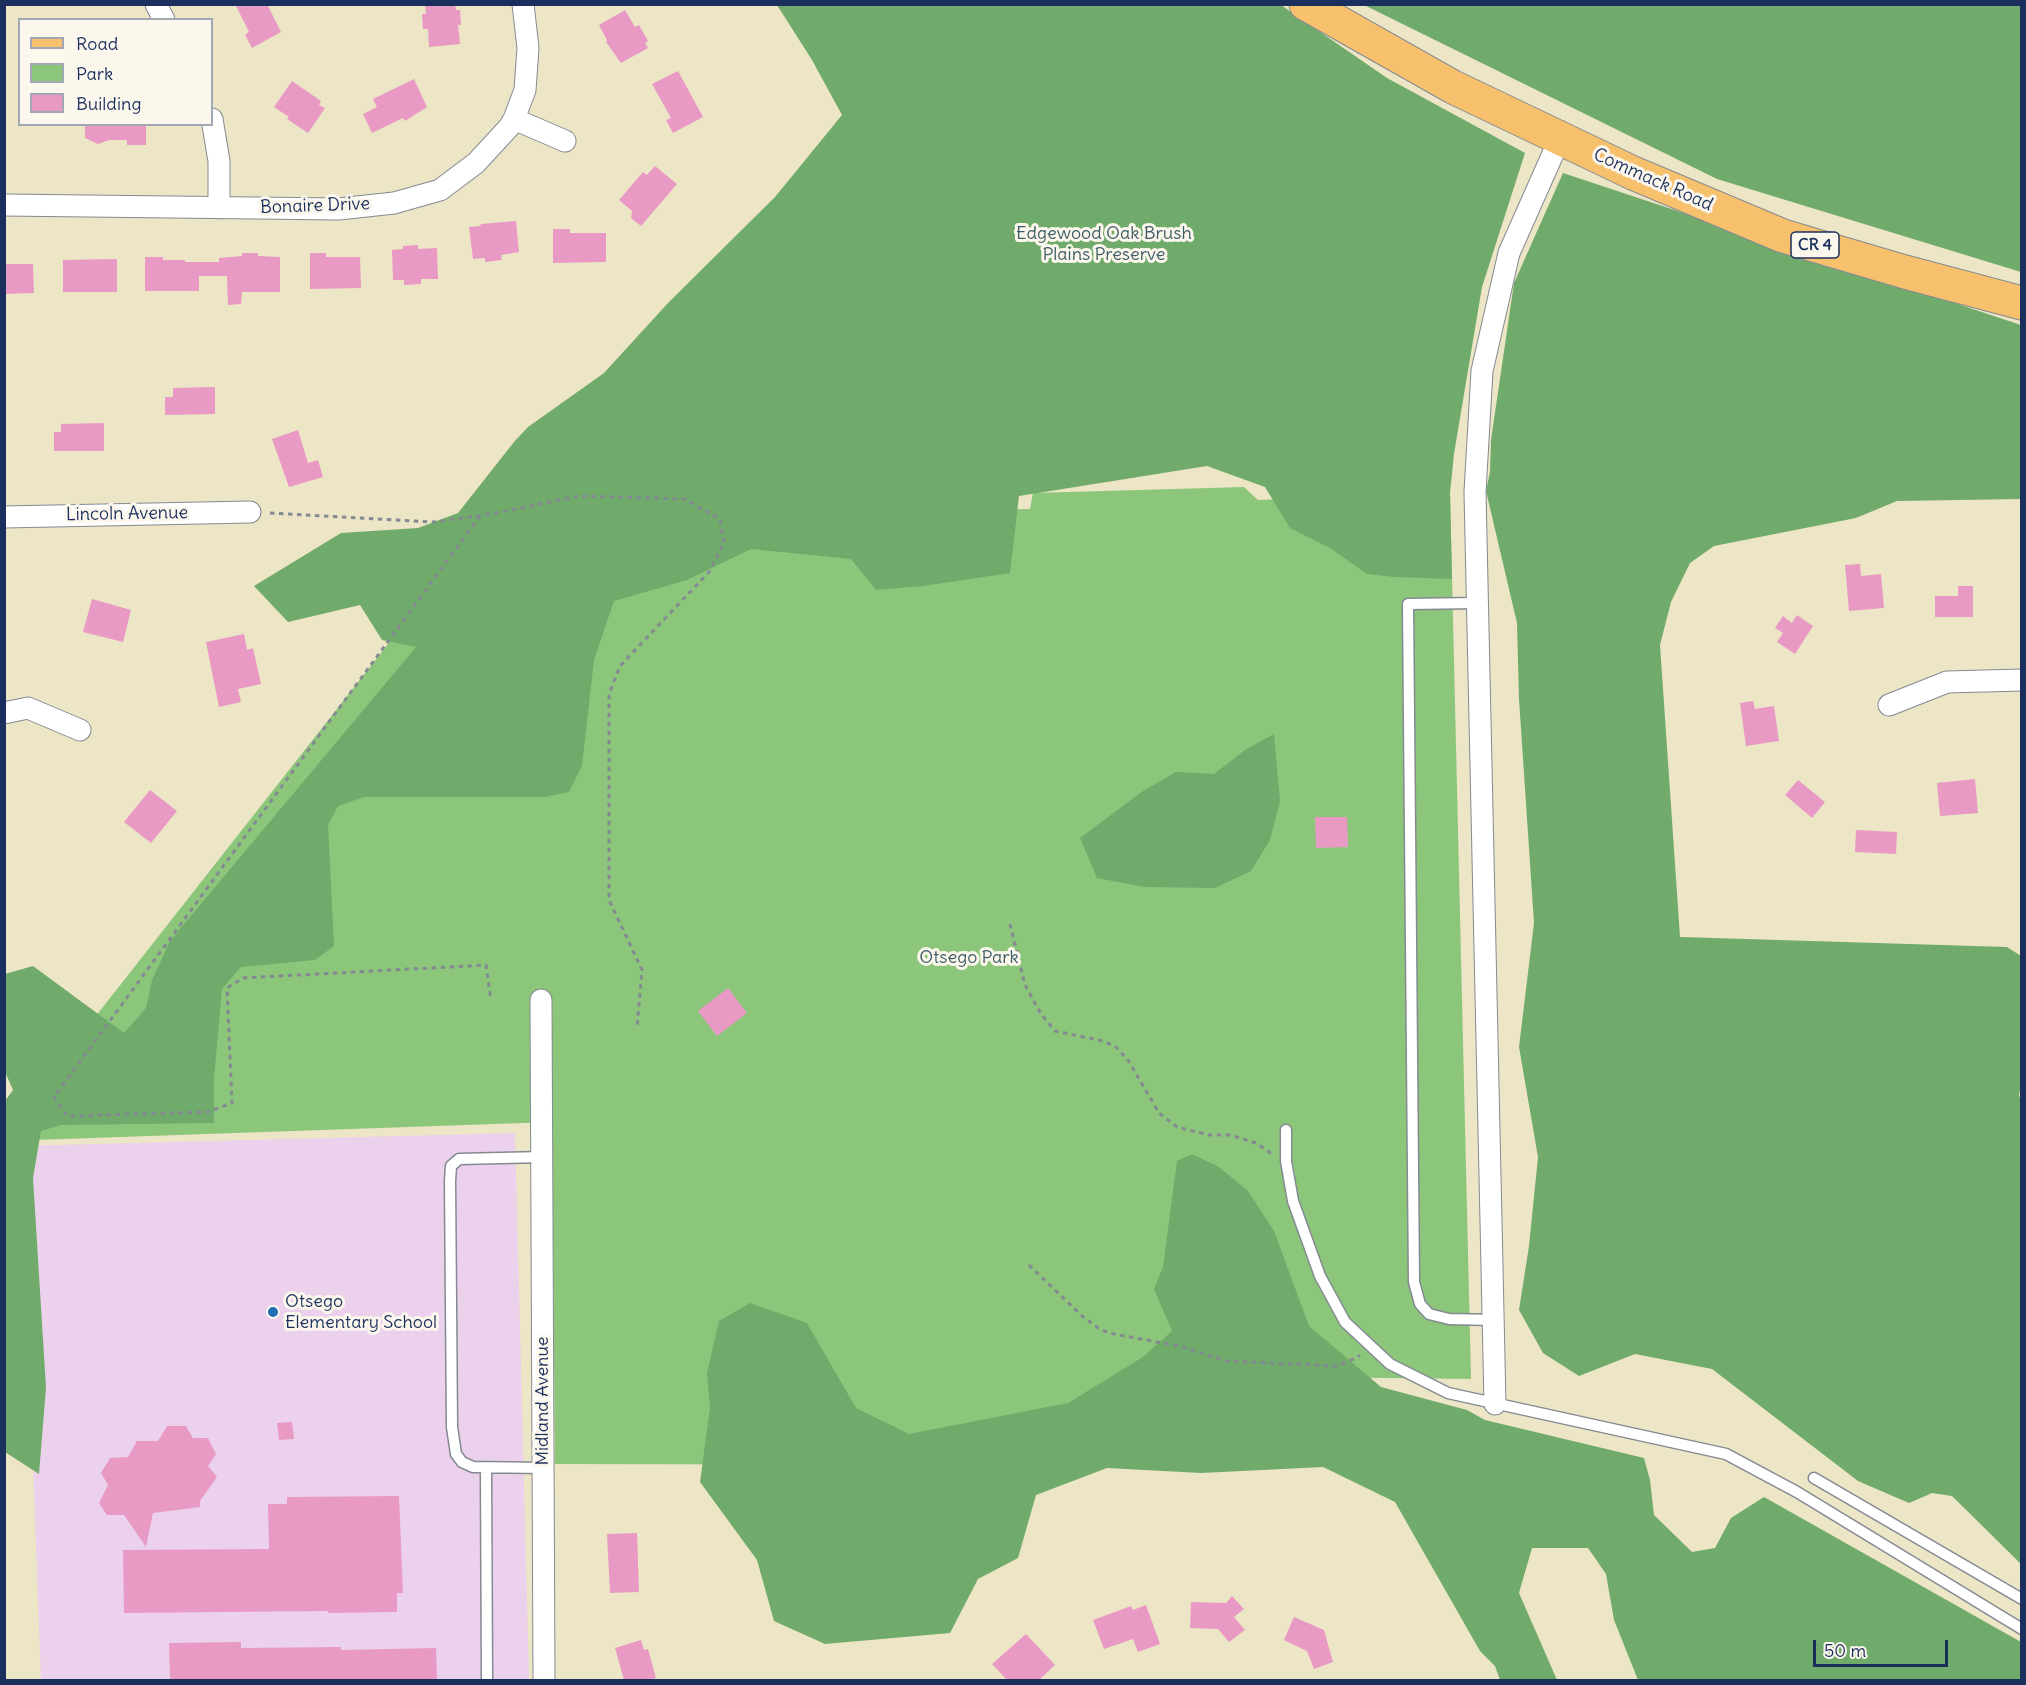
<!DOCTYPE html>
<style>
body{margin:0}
#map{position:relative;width:2026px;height:1685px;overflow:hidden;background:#ece5c6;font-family:Delius,sans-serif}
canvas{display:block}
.frame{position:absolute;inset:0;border:6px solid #1b2f5e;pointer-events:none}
.legend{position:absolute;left:18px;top:18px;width:195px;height:108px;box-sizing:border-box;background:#fbf7ec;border:2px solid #a1a7b3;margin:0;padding:8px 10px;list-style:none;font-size:18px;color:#1b2f5e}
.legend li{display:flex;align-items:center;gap:12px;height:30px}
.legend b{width:30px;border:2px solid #a1a7b3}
.scale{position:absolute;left:1813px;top:1640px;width:135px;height:27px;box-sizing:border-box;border:3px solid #1b2f5e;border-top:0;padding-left:8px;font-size:18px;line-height:21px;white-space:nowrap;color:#1b2f5e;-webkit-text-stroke:4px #fbf7ec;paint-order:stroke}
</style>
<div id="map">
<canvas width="2026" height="1685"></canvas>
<div class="frame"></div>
<ul class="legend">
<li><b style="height:8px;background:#f7c06c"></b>Road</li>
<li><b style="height:16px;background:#8cc67b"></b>Park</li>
<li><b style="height:16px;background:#e99ac4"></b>Building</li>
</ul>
<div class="scale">50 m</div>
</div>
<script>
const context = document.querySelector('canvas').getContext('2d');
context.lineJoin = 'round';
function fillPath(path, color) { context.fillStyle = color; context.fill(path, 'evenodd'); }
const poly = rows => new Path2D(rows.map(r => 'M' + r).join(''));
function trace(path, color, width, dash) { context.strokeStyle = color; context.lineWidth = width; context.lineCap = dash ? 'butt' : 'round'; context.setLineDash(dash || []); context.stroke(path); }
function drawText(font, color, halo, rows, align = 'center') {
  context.font = font + ' Delius,sans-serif'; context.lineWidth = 6; context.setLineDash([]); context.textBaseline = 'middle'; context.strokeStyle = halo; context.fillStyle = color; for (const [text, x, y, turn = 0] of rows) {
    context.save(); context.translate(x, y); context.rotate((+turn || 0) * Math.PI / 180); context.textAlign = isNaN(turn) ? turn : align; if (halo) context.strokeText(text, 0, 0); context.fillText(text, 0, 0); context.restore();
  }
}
fillPath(poly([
 [515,1133,529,1680,41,1680,21,1146]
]), '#ebd1eb');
fillPath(poly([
 [1244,487,1258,500,1450,493,1471,1379,1131,1375,1002,1465,555,1464,552,1122,5,1141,4,1133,483,523,1030,509,1033,493]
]), '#8cc67b');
fillPath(poly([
 [777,5,1281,5,1387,78,1525,153,1482,287,1454,454,1450,493,1452,579,1395,577,1367,574,1330,548,1290,528,1265,487,1207,466,1019,496,1010,573,923,586,876,590,851,559,751,549,687,580,614,601,594,660,582,766,569,792,545,797,364,797,338,806,328,825,334,946,315,960,241,967,222,989,214,1079,214,1123,61,1125,41,1131,33,1178,46,1388,39,1474,5,1452,4,1102,13,1090,5,1072,5,974,33,966,124,1033,146,1008,152,980,170,941,416,647,382,640,360,605,288,622,254,586,341,533,418,528,458,513,514,442,528,427,604,373,668,303,775,197,842,115,812,60],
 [1364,5,2021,5,2021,272,1717,179],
 [1563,173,2021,325,2021,499,1897,501,1856,518,1714,546,1690,563,1671,602,1660,645,1680,937,2007,947,2021,956,2022,1081,2019,1095,2022,1105,2021,1564,1952,1496,1932,1493,1909,1503,1858,1481,1712,1369,1635,1354,1579,1376,1543,1353,1519,1310,1529,1246,1538,1157,1519,1047,1534,923,1519,699,1517,623,1486,491,1490,472,1491,440,1514,283],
 [1274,734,1280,801,1270,840,1251,871,1215,888,1144,887,1097,878,1080,838,1143,791,1176,772,1214,774,1245,750],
 [1192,1154,1219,1167,1248,1191,1274,1231,1309,1326,1381,1387,1467,1410,1485,1420,1644,1458,1650,1480,1654,1515,1692,1552,1715,1548,1731,1518,1764,1497,2021,1642,2021,1680,1638,1680,1614,1620,1606,1574,1588,1548,1532,1548,1519,1593,1557,1680,1500,1680,1495,1666,1480,1651,1395,1502,1323,1467,1201,1473,1107,1468,1036,1495,1018,1558,978,1579,950,1633,825,1644,774,1621,757,1560,700,1482,710,1408,707,1373,719,1321,750,1303,807,1323,856,1408,909,1434,1068,1403,1143,1357,1172,1331,1154,1289,1163,1267,1177,1161]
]), '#71ab6b');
fillPath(poly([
 [235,4,267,4,281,32,252,48,245,35,249,32],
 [425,4,455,4,456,10,460,10,461,25,458,25,460,44,429,47,428,29,423,29,422,14,426,14],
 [625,10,635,27,639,25,648,41,645,43,648,48,621,63,606,42,607,40,599,25],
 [678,71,703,117,673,133,666,120,671,118,652,84],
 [414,79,427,107,405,121,403,118,372,133,363,114,377,107,373,99],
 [292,81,321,101,319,105,325,108,308,133,287,119,289,117,274,107],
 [85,124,146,124,146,145,127,145,127,140,109,140,98,144,85,138],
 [655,166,677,184,641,226,631,218,632,211,619,200,643,172,647,175],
 [516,221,519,252,501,255,502,260,485,262,485,258,473,259,469,227,480,226,481,224],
 [553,229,570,229,570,233,606,233,606,262,553,263],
 [418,245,418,249,437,248,438,279,421,279,421,284,404,285,404,280,393,280,392,250,403,249,403,246],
 [242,253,258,253,258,256,280,257,280,292,242,292,241,304,228,305,227,276,199,276,199,291,145,291,145,257,163,257,163,260,185,260,185,262,219,262,219,258,242,256],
 [310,253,326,253,326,257,360,257,361,288,310,289],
 [117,259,117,292,63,292,63,260],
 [4,264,33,264,34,293,4,294],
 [215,387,215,414,165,415,165,397,173,397,173,388],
 [104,423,104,451,54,451,54,432,61,432,61,424],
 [298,430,308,463,318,460,323,477,289,487,272,439],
 [1860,564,1861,576,1881,574,1884,608,1849,611,1845,565],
 [1958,586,1973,586,1973,617,1935,617,1935,596,1958,596],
 [92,599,131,610,123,642,83,632],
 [1797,615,1813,626,1795,654,1777,642,1783,633,1775,628,1783,616,1792,623],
 [244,634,247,650,253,648,261,684,238,689,241,702,219,707,206,642],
 [1753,701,1755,709,1774,706,1779,741,1746,746,1740,703],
 [1975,779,1978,813,1940,816,1937,783],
 [1798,780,1825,802,1812,818,1785,795],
 [150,790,177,811,151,843,124,822],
 [1315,817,1347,817,1348,847,1316,848],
 [1856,830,1897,832,1896,854,1855,852],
 [728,988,747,1013,717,1036,698,1011],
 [292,1422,294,1439,279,1440,277,1423],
 [167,1426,186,1426,193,1438,208,1438,216,1454,208,1466,217,1477,200,1501,200,1507,153,1513,146,1547,124,1515,107,1515,99,1503,108,1485,101,1473,110,1458,128,1457,137,1441,158,1441],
 [399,1496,403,1593,397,1593,397,1612,328,1613,328,1611,124,1613,123,1550,269,1549,268,1504,287,1504,287,1497],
 [637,1533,639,1592,610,1593,607,1534],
 [1232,1596,1244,1609,1234,1617,1245,1630,1229,1642,1218,1629,1190,1628,1191,1602,1226,1603],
 [1146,1605,1160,1644,1138,1652,1133,1639,1104,1649,1093,1620,1131,1606,1133,1610],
 [1294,1617,1324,1630,1333,1662,1314,1669,1307,1651,1284,1640],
 [1026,1634,1055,1665,1039,1680,1007,1680,992,1664],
 [641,1640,644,1650,648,1649,656,1678,648,1680,624,1680,615,1648],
 [241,1642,241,1648,341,1647,341,1650,436,1648,437,1680,170,1680,169,1643]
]), '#e99ac4');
const lane = poly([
 [1477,603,1408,604,1414,1282,1420,1304,1429,1314,1449,1319,1494,1320],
 [1286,1130,1286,1161,1293,1201,1320,1276,1345,1322,1390,1364,1448,1393,1726,1454,1797,1492,2022,1629],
 [543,1157,459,1159,451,1166,450,1181,452,1427,456,1454,462,1462,473,1467,544,1468],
 [486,1468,487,1680],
 [1814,1478,2022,1599]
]);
const street = poly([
 [156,4,164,20],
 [212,119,219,161,219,208],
 [514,119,565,141],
 [4,205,339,209,394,203,440,190,476,163,510,126,514,119,525,90,528,48,523,4],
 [4,517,250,512],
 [1889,705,1947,682,2022,680],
 [4,713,28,708,80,730],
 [541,1000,544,1680],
 [1495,1404,1475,492,1482,371,1509,253,1560,138]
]);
const primary = poly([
 [1306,4,1453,87,1633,173,1783,236,1905,272,2022,303]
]);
trace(lane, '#848a92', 13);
trace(street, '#848a92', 23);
trace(primary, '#848a92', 35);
trace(poly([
 [270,513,434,522,496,513,579,496,684,499,720,519,724,543,709,572,620,666,609,694,609,900,642,970,637,1027],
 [480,516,54,1097,67,1116,208,1112,232,1103,227,988,243,978,486,965,491,1000],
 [1010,924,1025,985,1041,1014,1055,1031,1103,1041,1116,1047,1128,1060,1159,1113,1177,1127,1209,1135,1230,1135,1256,1143,1272,1154],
 [1029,1265,1082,1316,1101,1330,1114,1334,1179,1346,1227,1361,1336,1366,1356,1358,1360,1355]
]), '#848a92', 3, [4.5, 4.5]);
trace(lane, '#fff', 10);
trace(street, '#fff', 21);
trace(primary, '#f7c06c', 33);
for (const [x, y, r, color] of [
 [273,1312,6,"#1f6fb2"]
]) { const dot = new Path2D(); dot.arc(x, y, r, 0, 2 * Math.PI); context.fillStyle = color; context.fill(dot); trace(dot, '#fbf7ec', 2); }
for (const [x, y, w] of [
 [1815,245,48]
]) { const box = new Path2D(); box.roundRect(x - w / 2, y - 13, w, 26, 4.5); context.fillStyle = '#fbf7ec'; context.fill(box); trace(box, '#1b2f5e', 1.5); }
drawText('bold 16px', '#1b2f5e', null, [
 ["CR 4",1815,245]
]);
drawText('18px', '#1b2f5e', '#fbf7ec', [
 ["Commack Road",1653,180,24],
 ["Bonaire Drive",315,206,-2],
 ["Lincoln Avenue",127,514,-1],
 ["Midland Avenue",543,1401,-90]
]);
drawText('18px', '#3d5c67', '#fbf7ec', [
 ["Edgewood Oak Brush",1104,234],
 ["Plains Preserve",1104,255],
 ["Otsego Park",969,958]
]);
drawText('18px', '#1b2f5e', '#fbf7ec', [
 ["Otsego",285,1302],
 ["Elementary School",285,1323]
], 'left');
</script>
